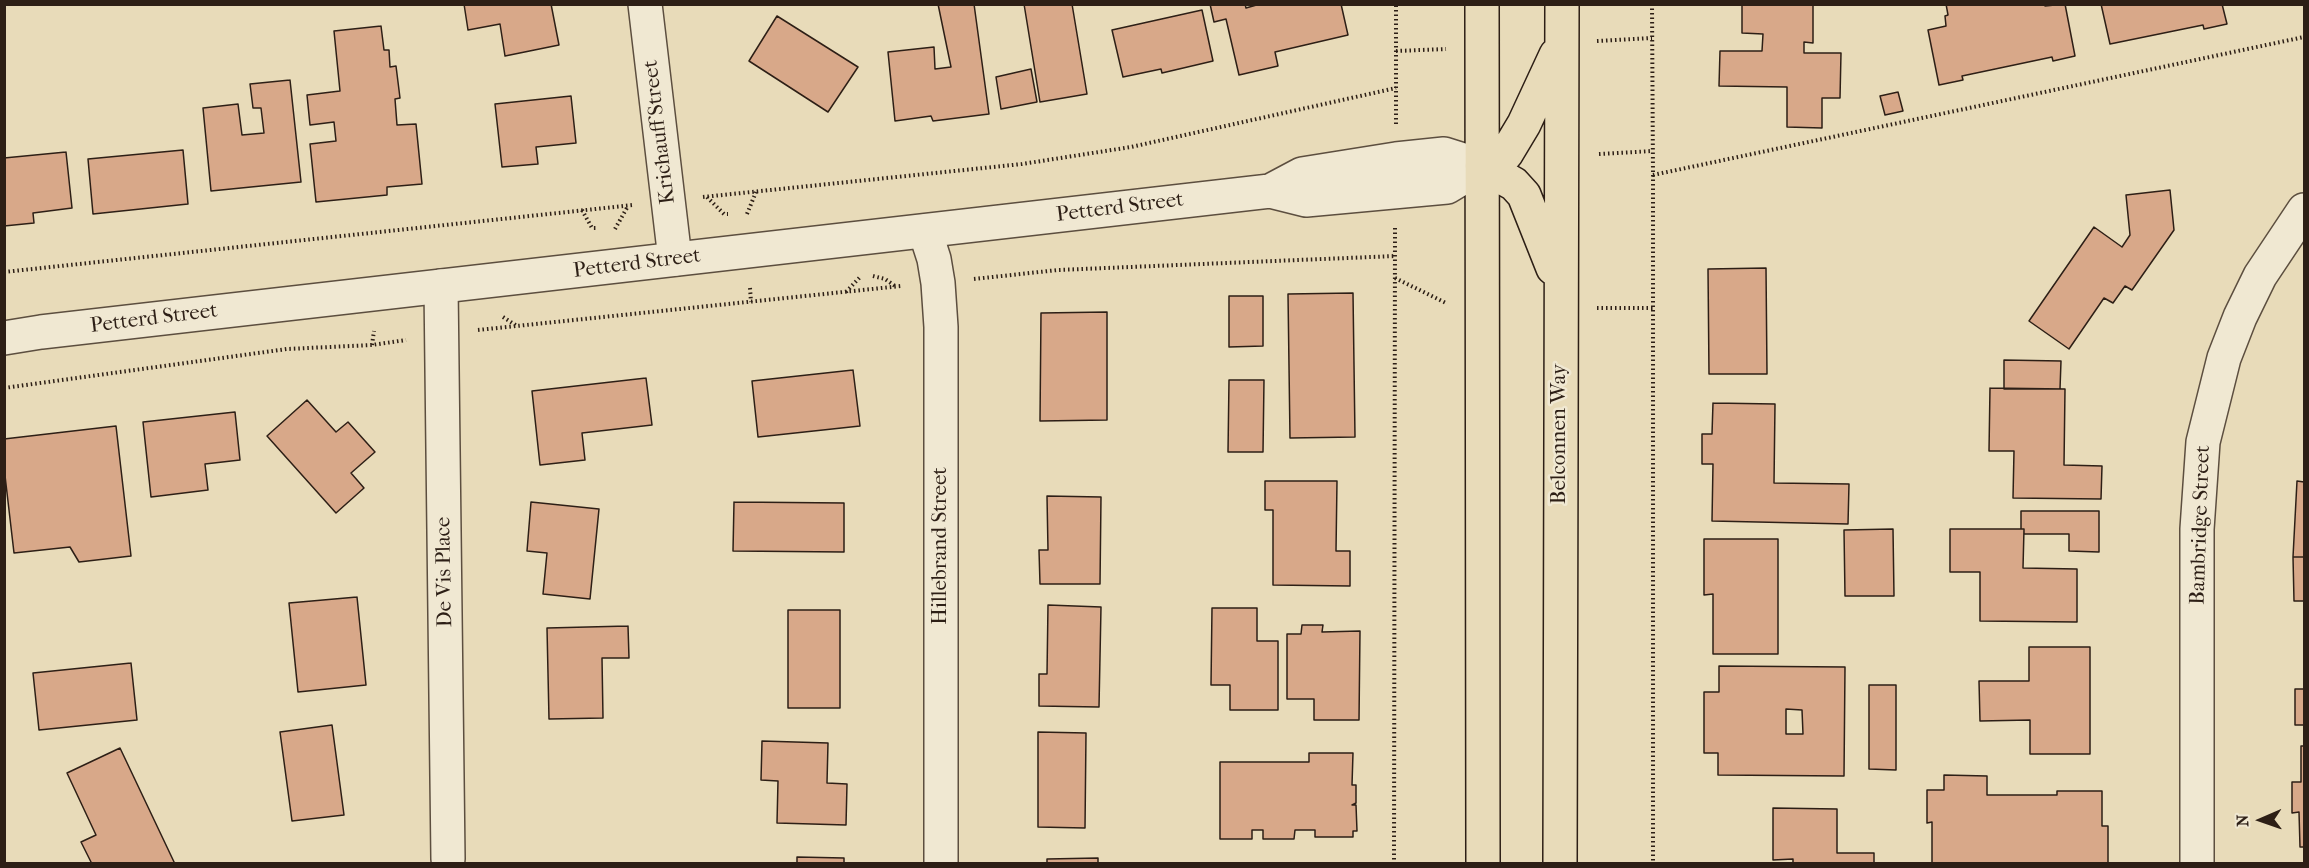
<!DOCTYPE html>
<style>
body{margin:0}
#map{position:relative;width:2309px;height:868px;overflow:hidden;background:#e8dbb9;font-family:"IM FELL French Canon",serif}
canvas{display:block}
.frame{position:absolute;inset:0;border:6px solid #2d1f16;pointer-events:none}
.north{position:absolute;left:2231px;top:790px;width:60px;height:60px;-webkit-text-stroke:4px #f0e8d2;paint-order:stroke;rotate:268deg;font-size:16px;font-weight:700;line-height:24px;text-align:center;color:#2d1f16}
.north::after{content:'';display:block;margin:auto;width:21px;height:27px;background:#2d1f16;clip-path:polygon(50% 0,100% 100%,50% 72%,0 100%)}
</style>
<div id="map">
<canvas width="2309" height="868"></canvas>
<div class="frame"></div>
<div class="north">N</div>
</div>
<script>
const context = document.querySelector('canvas').getContext('2d');
context.lineJoin = 'round';
function fillPath(path, color) { context.fillStyle = color; context.fill(path, 'evenodd'); }
const poly = rows => new Path2D(rows.map(r => 'M' + r).join(''));
function trace(path, color, width, dash) { context.strokeStyle = color; context.lineWidth = width; context.lineCap = dash ? 'butt' : 'round'; context.setLineDash(dash || []); context.stroke(path); }
function drawText(font, color, halo, rows, align = 'center') {
  context.font = font + ' "IM FELL French Canon",serif'; context.lineWidth = 5; context.setLineDash([]); context.textBaseline = 'middle'; context.strokeStyle = halo; context.fillStyle = color; for (const [text, x, y, turn = 0] of rows) {
    context.save(); context.translate(x, y); context.rotate((+turn || 0) * Math.PI / 180); context.textAlign = isNaN(turn) ? turn : align; if (halo) context.strokeText(text, 0, 0); context.fillText(text, 0, 0); context.restore();
  }
}
const building = poly([
 [464,4,551,4,559,45,505,56,500,24,468,30,464,4],
 [938,4,974,4,989,114,933,121,931,116,895,121,888,52,934,47,935,69,951,67,938,4],
 [1024,4,1072,4,1087,94,1040,102,1024,4],
 [1210,4,1245,4,1246,8,1260,4,1341,4,1348,35,1275,52,1278,66,1239,75,1226,19,1214,22,1210,4],
 [1742,4,1813,4,1813,43,1804,42,1804,53,1841,53,1840,98,1822,98,1822,128,1787,127,1787,87,1719,86,1720,51,1762,51,1763,34,1742,33,1742,4],
 [1946,4,2045,4,2045,6,2065,4,2075,56,2053,61,2052,57,1962,76,1963,80,1939,85,1928,30,1946,26,1945,16,1948,15,1946,4],
 [2101,4,2222,4,2227,24,2204,29,2203,25,2110,44,2101,4],
 [1202,10,1213,61,1162,73,1161,69,1123,77,1112,30,1202,10],
 [777,16,858,67,828,112,749,61,777,16],
 [381,26,384,50,389,50,390,67,396,66,400,98,395,99,397,125,416,124,422,184,387,187,387,195,316,202,310,144,336,141,334,122,310,125,307,95,340,91,334,31,381,26],
 [1031,69,1037,102,1001,109,996,77,1031,69],
 [290,80,301,182,211,191,203,108,238,104,242,135,264,133,261,108,253,108,250,84,290,80],
 [1898,92,1903,111,1885,115,1880,96,1898,92],
 [571,96,576,143,536,147,538,164,502,167,495,104,571,96],
 [183,150,188,204,93,214,88,159,183,150],
 [66,152,72,208,33,213,34,223,4,226,4,158,66,152],
 [2170,190,2174,230,2132,290,2125,286,2113,303,2104,298,2069,349,2029,321,2094,227,2122,247,2130,235,2126,195,2170,190],
 [1766,268,1767,374,1709,374,1708,269,1766,268],
 [1353,293,1355,437,1290,438,1288,294,1353,293],
 [1229,296,1263,296,1263,346,1229,347,1229,296],
 [1107,312,1107,420,1040,421,1041,313,1107,312],
 [2004,360,2061,361,2060,389,2004,389,2004,360],
 [853,370,860,426,758,437,752,381,853,370],
 [646,378,652,425,582,433,585,460,540,465,532,391,646,378],
 [1229,380,1264,380,1263,452,1228,452,1229,380],
 [1990,388,2065,389,2064,465,2102,466,2101,499,2013,498,2014,451,1989,451,1990,388],
 [307,400,336,432,348,422,375,452,351,473,364,488,336,513,267,436,307,400],
 [1713,403,1775,404,1774,483,1849,484,1848,524,1712,521,1713,464,1702,464,1702,434,1712,434,1713,403],
 [235,412,240,460,205,464,208,490,151,497,143,422,235,412],
 [116,426,131,556,79,562,70,547,14,553,4,467,4,439,116,426],
 [1265,481,1337,481,1336,551,1350,551,1350,586,1273,585,1273,510,1265,510,1265,481],
 [2297,481,2304,482,2304,557,2293,557,2297,481],
 [1047,496,1101,497,1100,584,1040,584,1039,550,1048,550,1047,496],
 [531,502,599,509,590,599,543,594,547,553,527,551,531,502],
 [734,502,844,503,844,552,733,551,734,502],
 [2021,511,2099,511,2099,552,2069,551,2069,534,2024,534,2024,529,2021,529,2021,511],
 [1893,529,1894,596,1845,596,1844,530,1893,529],
 [1950,529,2024,529,2023,568,2077,569,2077,622,1980,621,1980,572,1950,572,1950,529],
 [1704,539,1778,539,1778,654,1713,654,1713,594,1704,595,1704,539],
 [2293,557,2304,557,2304,601,2294,601,2293,557],
 [357,597,366,685,298,692,289,603,357,597],
 [1048,605,1101,607,1099,707,1039,706,1039,674,1047,674,1048,605],
 [1212,608,1257,608,1257,641,1278,641,1278,710,1230,710,1230,685,1211,685,1212,608],
 [788,610,840,610,840,708,788,708,788,610],
 [1302,625,1323,625,1322,632,1360,631,1359,720,1314,720,1314,699,1287,699,1287,634,1301,634,1302,625],
 [628,626,629,658,602,658,603,718,549,719,547,628,628,626],
 [2029,647,2090,647,2090,754,2030,754,2030,720,1980,721,1979,681,2029,681,2029,647],
 [131,663,137,720,39,730,33,673,131,663],
 [1719,666,1845,667,1844,776,1718,775,1718,753,1704,753,1704,692,1719,692,1719,666],
 [1786,709,1802,710,1803,734,1786,734,1786,709],
 [1869,685,1896,685,1896,770,1869,769,1869,685],
 [2295,689,2304,689,2304,725,2295,725,2295,689],
 [332,725,344,815,292,821,280,732,332,725],
 [1038,732,1086,733,1085,828,1038,827,1038,732],
 [762,741,828,743,827,783,847,784,846,825,777,823,778,781,761,780,762,741],
 [2301,746,2304,746,2304,847,2300,847,2299,812,2292,813,2292,782,2301,782,2301,746],
 [120,748,175,864,92,864,81,842,96,835,67,773,120,748],
 [1309,753,1353,753,1352,785,1356,785,1356,803,1352,805,1356,805,1357,831,1353,831,1353,837,1315,837,1315,830,1295,830,1294,839,1263,839,1263,830,1252,830,1252,839,1220,839,1220,762,1309,762,1309,753],
 [1944,775,1987,776,1987,795,2057,795,2057,791,2102,791,2102,826,2108,826,2108,864,1932,864,1932,822,1927,823,1927,790,1944,790,1944,775],
 [1773,808,1837,809,1837,853,1874,853,1874,864,1793,864,1793,859,1773,860,1773,808],
 [797,857,844,858,844,864,797,864,797,857],
 [1098,858,1098,864,1047,864,1047,859,1098,858]
]);
fillPath(building, '#d8a889');
trace(building, '#2d1f16', 1.5);
const minor = poly([
 [645,4,675,259],
 [925,231,934,259,938,283,941,327,941,864],
 [441,286,448,859],
 [2197,864,2197,529,2203,442,2224,358,2240,317,2260,276,2304,210]
]);
const tertiary = poly([
 [1270,191,1306,200,1447,187,1482,166],
 [4,338,41,332,1270,191,1302,174,1396,159,1444,154,1482,166]
]);
const primary = poly([
 [1482,4,1483,864],
 [1482,166,1506,154,1524,124,1556,55],
 [1482,166,1514,184,1524,195,1553,268],
 [1560,864,1562,4]
]);
trace(minor, '#5c4e3f', 36);
trace(tertiary, '#5c4e3f', 36);
trace(primary, '#2d1f16', 36);
trace(poly([
 [1652,4,1653,175,2304,37],
 [1597,41,1652,38],
 [1396,51,1446,49],
 [1396,124,1396,4],
 [1599,154,1652,151],
 [1653,175,1653,864],
 [703,197,1022,164,1131,147,1396,88],
 [707,197,724,214,728,214],
 [582,210,592,228,596,228],
 [747,214,756,192],
 [615,229,628,206],
 [4,272,633,205],
 [873,276,885,279,895,286],
 [1395,278,1446,303],
 [974,279,1058,270,1395,256],
 [750,288,751,302],
 [846,292,861,276],
 [1597,308,1653,308],
 [503,317,517,326],
 [478,330,901,286],
 [372,345,374,331],
 [4,388,287,349,372,345,406,340],
 [1394,864,1395,227]
]), '#2d1f16', 4, [1.5, 3]);
trace(minor, '#f0e8d2', 33);
trace(tertiary, '#f0e8d2', 33);
trace(primary, '#e8dbb9', 33);
drawText('21px', '#2d1f16', '#f0e8d2', [
 ["Krichauff Street",660,132,-97],
 ["Petterd Street",1120,208,-7],
 ["Petterd Street",637,264,-7],
 ["Petterd Street",154,319,-7],
 ["Belconnen Way",1560,434,-90],
 ["Bambridge Street",2201,525,-88],
 ["Hillebrand Street",941,546,-90],
 ["De Vis Place",445,572,-91]
]);
</script>
